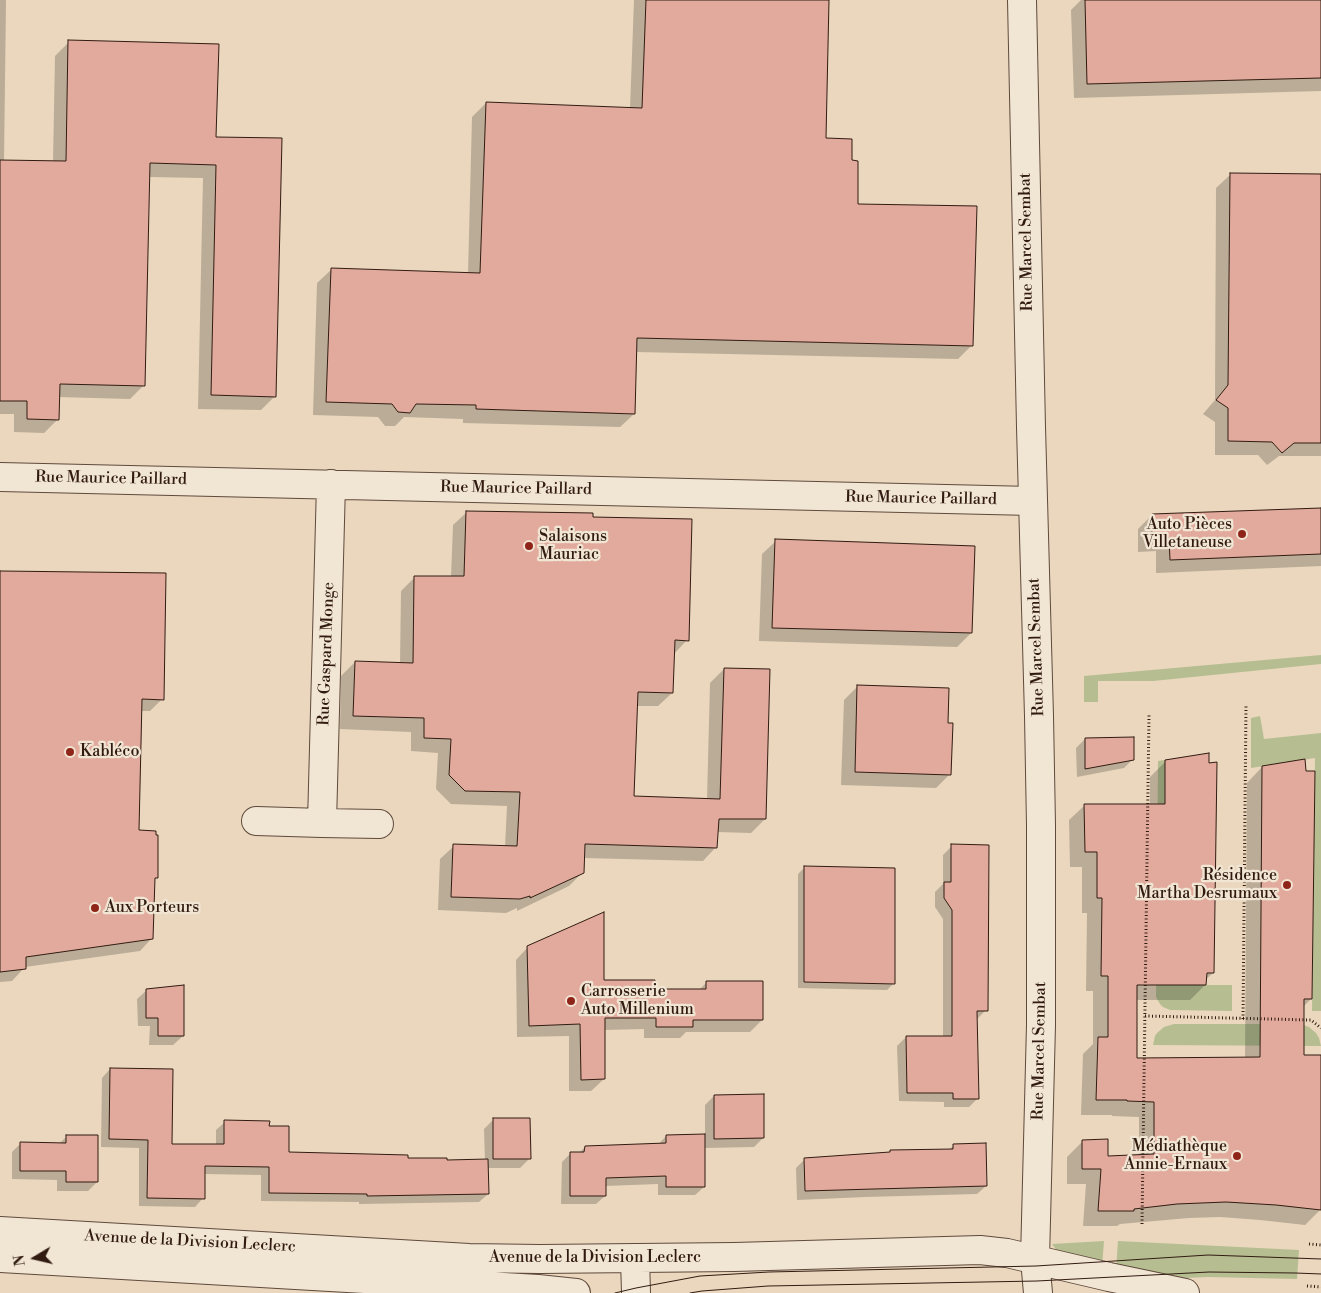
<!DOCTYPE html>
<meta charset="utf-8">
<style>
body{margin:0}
#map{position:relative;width:1321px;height:1293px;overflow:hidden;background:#ead7bd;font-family:"Libre Bodoni",serif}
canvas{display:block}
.north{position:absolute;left:10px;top:1233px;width:50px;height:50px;-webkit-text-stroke:4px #f1e5d4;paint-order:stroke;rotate:261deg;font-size:14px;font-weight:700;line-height:20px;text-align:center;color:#311b11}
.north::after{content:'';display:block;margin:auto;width:18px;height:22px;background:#311b11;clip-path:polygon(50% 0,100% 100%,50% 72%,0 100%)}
</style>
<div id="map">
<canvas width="1321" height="1293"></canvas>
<div class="north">N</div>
</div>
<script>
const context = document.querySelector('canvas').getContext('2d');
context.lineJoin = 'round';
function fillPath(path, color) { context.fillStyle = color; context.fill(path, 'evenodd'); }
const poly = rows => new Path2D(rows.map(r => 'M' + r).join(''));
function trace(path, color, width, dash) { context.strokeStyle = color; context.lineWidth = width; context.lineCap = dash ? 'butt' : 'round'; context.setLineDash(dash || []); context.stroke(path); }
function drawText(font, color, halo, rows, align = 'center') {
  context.font = font + ' "Libre Bodoni",serif'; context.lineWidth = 4.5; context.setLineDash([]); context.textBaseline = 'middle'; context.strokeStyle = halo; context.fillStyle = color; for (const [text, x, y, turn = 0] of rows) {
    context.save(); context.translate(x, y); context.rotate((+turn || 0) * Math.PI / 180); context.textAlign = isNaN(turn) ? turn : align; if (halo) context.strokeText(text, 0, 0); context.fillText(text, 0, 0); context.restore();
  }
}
fillPath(poly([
 [1321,655,1321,664,1153,681,1098,681,1098,702,1084,702,1084,676],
 [1260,716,1264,739,1321,733,1321,1011,1312,1011,1315,758,1251,768,1251,718],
 [1165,760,1164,985,1232,985,1232,1011,1170,1010,1163,1007,1160,1004,1156,997,1158,761],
 [1174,1024,1301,1024,1309,1027,1316,1033,1319,1038,1321,1046,1153,1045,1155,1036,1157,1033,1164,1027],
 [1104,1241,1102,1268,1064,1256,1057,1251,1052,1244],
 [1118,1241,1299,1250,1297,1279,1208,1277,1186,1278,1169,1280,1116,1270]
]), '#b6be91');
fillPath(poly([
 [0,0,6,0,4,161,53,162,55,56,69,42,215,138,275,396,261,410,198,409,203,178,149,177,144,385,130,399,58,397,58,419,44,433,14,432,14,414,0,414],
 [634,0,827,0,824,139,851,161,857,205,972,345,958,359,636,352,634,414,620,427,463,423,463,419,404,417,395,426,385,426,378,417,313,415,317,283,331,270,468,274,472,117,486,103,630,109],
 [1081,0,1321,0,1321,91,1074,98,1071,10],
 [1230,175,1321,176,1321,456,1279,456,1267,465,1258,455,1215,455,1215,422,1203,414,1215,400,1216,188],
 [1321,509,1321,566,1156,573,1156,551,1138,552,1138,529,1152,515],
 [467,512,592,518,687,640,674,654,672,693,658,706,636,706,633,798,707,800,710,683,724,669,765,819,751,833,717,832,716,847,703,861,583,858,583,872,569,886,517,911,517,908,506,913,438,910,440,859,454,846,505,847,507,806,451,804,436,789,438,753,411,751,411,732,340,729,341,676,355,662,400,664,401,591,415,577,451,577,453,525],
 [776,541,971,633,957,647,759,641,762,554],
 [0,572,162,699,150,711,141,711,138,832,156,877,154,880,152,938,140,951,25,967,12,981,0,982],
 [858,686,946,725,950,774,936,788,841,785,844,700],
 [1085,739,1133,759,1124,768,1077,777,1076,748],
 [1166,761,1213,973,1205,980,1205,985,1190,1000,1136,1000,1135,1059,1245,1059,1247,783,1262,767,1311,999,1303,1007,1303,1056,1321,1056,1320,1210,1305,1225,1260,1220,1220,1217,1189,1218,1120,1224,1117,1226,1083,1226,1086,1184,1067,1184,1067,1157,1083,1141,1107,1157,1139,1156,1139,1117,1112,1116,1112,1115,1081,1115,1083,1054,1093,1044,1093,991,1086,991,1087,913,1082,913,1082,867,1070,867,1069,820,1085,805,1150,805,1150,777],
 [952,846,986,1010,976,1020,978,1098,969,1107,944,1107,944,1102,899,1101,897,1046,906,1037,943,1037,943,919,935,907,935,892,943,884,943,855],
 [805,867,894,983,887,990,798,988,798,874],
 [528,947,603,981,655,990,699,990,706,983,762,1020,750,1032,686,1032,680,1038,644,1038,644,1029,603,1030,604,1079,591,1091,569,1091,569,1036,517,1037,516,960],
 [147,990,183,1036,173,1045,149,1045,150,1026,138,1026,137,999],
 [110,1069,171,1145,216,1145,216,1130,225,1122,268,1127,288,1154,445,1161,485,1161,484,1129,493,1120,529,1159,520,1168,487,1168,488,1194,479,1202,359,1204,359,1202,261,1201,261,1175,204,1174,203,1198,195,1207,139,1206,139,1148,101,1147,102,1078],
 [714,1096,763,1138,754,1147,704,1148,704,1187,695,1195,658,1195,658,1184,605,1186,605,1196,596,1204,561,1204,562,1162,571,1153,579,1153,585,1147,658,1145,666,1136,705,1135,705,1105],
 [67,1136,97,1182,88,1191,57,1191,57,1180,12,1179,12,1152,21,1143,59,1144],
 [954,1145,986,1186,977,1194,865,1197,797,1200,796,1168,805,1159,888,1154,890,1151,949,1150]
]), '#0003');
const building = poly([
 [646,0,829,0,826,138,852,139,852,160,858,161,858,204,977,206,973,346,637,338,635,414,476,409,476,405,416,404,410,413,398,412,392,404,326,402,331,268,480,273,486,102,642,108,646,0],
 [1085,0,1321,0,1321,78,1087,84,1085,0],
 [68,40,219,44,216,137,282,138,276,397,211,395,216,165,150,163,145,386,60,384,59,420,27,419,27,401,0,401,0,160,66,161,68,40],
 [1230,173,1321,174,1321,443,1294,443,1282,453,1272,442,1228,441,1228,408,1216,400,1228,385,1230,173],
 [1321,508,1321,554,1170,560,1169,538,1152,539,1152,514,1321,508],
 [466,511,593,513,593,517,692,519,689,641,675,640,673,693,638,692,634,796,720,799,724,668,770,669,766,819,719,819,717,848,585,844,584,873,530,898,530,896,520,899,451,897,453,844,517,846,520,792,465,791,449,775,451,739,424,738,424,718,353,716,355,661,413,663,414,576,464,576,466,511],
 [775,539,975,546,972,633,772,628,775,539],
 [0,571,166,573,164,700,142,699,139,830,156,831,156,835,158,835,158,878,155,878,153,939,26,957,26,969,0,972,0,571],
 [857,685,949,688,948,723,953,723,951,775,855,772,857,685],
 [1134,737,1134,760,1085,769,1085,738,1134,737],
 [1209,753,1209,763,1217,762,1214,973,1207,973,1206,985,1137,985,1137,1058,1260,1057,1262,766,1305,759,1306,771,1315,771,1312,999,1304,999,1304,1055,1321,1055,1321,1210,1276,1205,1226,1202,1177,1204,1134,1209,1134,1211,1098,1211,1101,1169,1082,1169,1082,1140,1108,1139,1108,1156,1154,1154,1154,1102,1127,1101,1127,1100,1096,1100,1098,1037,1108,1037,1108,976,1101,976,1102,898,1097,898,1097,852,1085,852,1084,804,1165,804,1165,760,1209,753],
 [951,844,989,845,988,1011,977,1011,979,1099,953,1099,953,1093,907,1093,906,1036,952,1036,952,910,944,898,944,882,951,882,951,844],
 [804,866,895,868,895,984,804,982,804,866],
 [604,912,604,980,655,980,656,989,706,989,706,981,763,981,763,1020,693,1020,693,1027,656,1027,656,1018,605,1018,605,1079,581,1080,580,1024,529,1026,527,946,604,912],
 [184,985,184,1036,158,1036,158,1018,146,1018,146,989,184,985],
 [110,1068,173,1069,172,1144,224,1144,224,1120,270,1121,269,1126,289,1126,289,1152,408,1155,408,1158,447,1158,447,1160,488,1159,489,1194,367,1196,367,1194,269,1193,269,1167,205,1166,205,1199,147,1198,148,1140,109,1139,110,1068],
 [764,1094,764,1138,714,1139,714,1095,764,1094],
 [493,1118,530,1118,531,1159,493,1159,493,1118],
 [705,1134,705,1187,666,1187,666,1176,606,1178,606,1196,570,1196,570,1152,584,1152,585,1146,666,1143,666,1135,705,1134],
 [66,1135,98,1135,98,1182,66,1182,66,1171,20,1171,20,1142,66,1143,66,1135],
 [986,1143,987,1186,874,1189,805,1191,804,1158,890,1152,890,1150,953,1149,953,1144,986,1143]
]);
fillPath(building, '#e1aa9c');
trace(building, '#311b11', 1);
const minor = poly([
 [1022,0,1031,427,1039,716,1041,825,1041,1025,1035,1259,1038,1293],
 [0,477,1032,501],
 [256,821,322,823,331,484],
 [322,823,379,824],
 [0,1231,469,1258,540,1259,734,1257,980,1250,1007,1253,1109,1277,1185,1293],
 [0,1258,538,1289,576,1293],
 [635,1258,636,1293]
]);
trace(minor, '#5f4a3c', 30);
trace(poly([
 [1145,1016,1311,1020,1321,1028],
 [1243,1019,1246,705],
 [1142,1224,1149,715],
 [1309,1244,1321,1245],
 [1307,1286,1321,1287]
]), '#311b11', 3, [1, 2.5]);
trace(minor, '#f1e5d4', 28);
trace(poly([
 [615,1293,636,1288,700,1276,769,1272,1036,1266,1208,1255,1321,1259],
 [690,1293,702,1291,768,1286,1037,1281,1209,1272,1295,1273,1321,1274]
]), '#311b11', 1);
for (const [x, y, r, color] of [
 [1242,534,5,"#8f2418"],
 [529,546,5,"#8f2418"],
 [70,752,5,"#8f2418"],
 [1287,885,5,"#8f2418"],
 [95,908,5,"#8f2418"],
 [571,1001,5,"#8f2418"],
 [1237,1156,5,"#8f2418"]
]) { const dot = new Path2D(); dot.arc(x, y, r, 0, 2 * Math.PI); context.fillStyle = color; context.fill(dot); trace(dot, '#f1e5d4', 2); }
drawText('16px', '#311b11', '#f1e5d4', [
 ["Rue Marcel Sembat",1027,242,-91],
 ["Rue Maurice Paillard",111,479,1],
 ["Rue Maurice Paillard",516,489,1],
 ["Rue Maurice Paillard",921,499,1],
 ["Rue Marcel Sembat",1037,647,-92],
 ["Rue Gaspard Monge",327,654,-88],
 ["Rue Marcel Sembat",1040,1051,-89],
 ["Avenue de la Division Leclerc",190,1242,3],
 ["Avenue de la Division Leclerc",595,1258]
]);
drawText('16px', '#311b11', '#f1e5d4', [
 ["Auto Pièces",1232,525,"right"],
 ["Villetaneuse",1232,543,"right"],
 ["Salaisons",539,537],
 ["Mauriac",539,555],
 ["Kabléco",80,752],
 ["Résidence",1277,876,"right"],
 ["Martha Desrumaux",1277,894,"right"],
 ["Aux Porteurs",105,908],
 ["Carrosserie",581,992],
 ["Auto Millenium",581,1010],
 ["Médiathèque",1227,1147,"right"],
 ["Annie-Ernaux",1227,1165,"right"]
], 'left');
</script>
